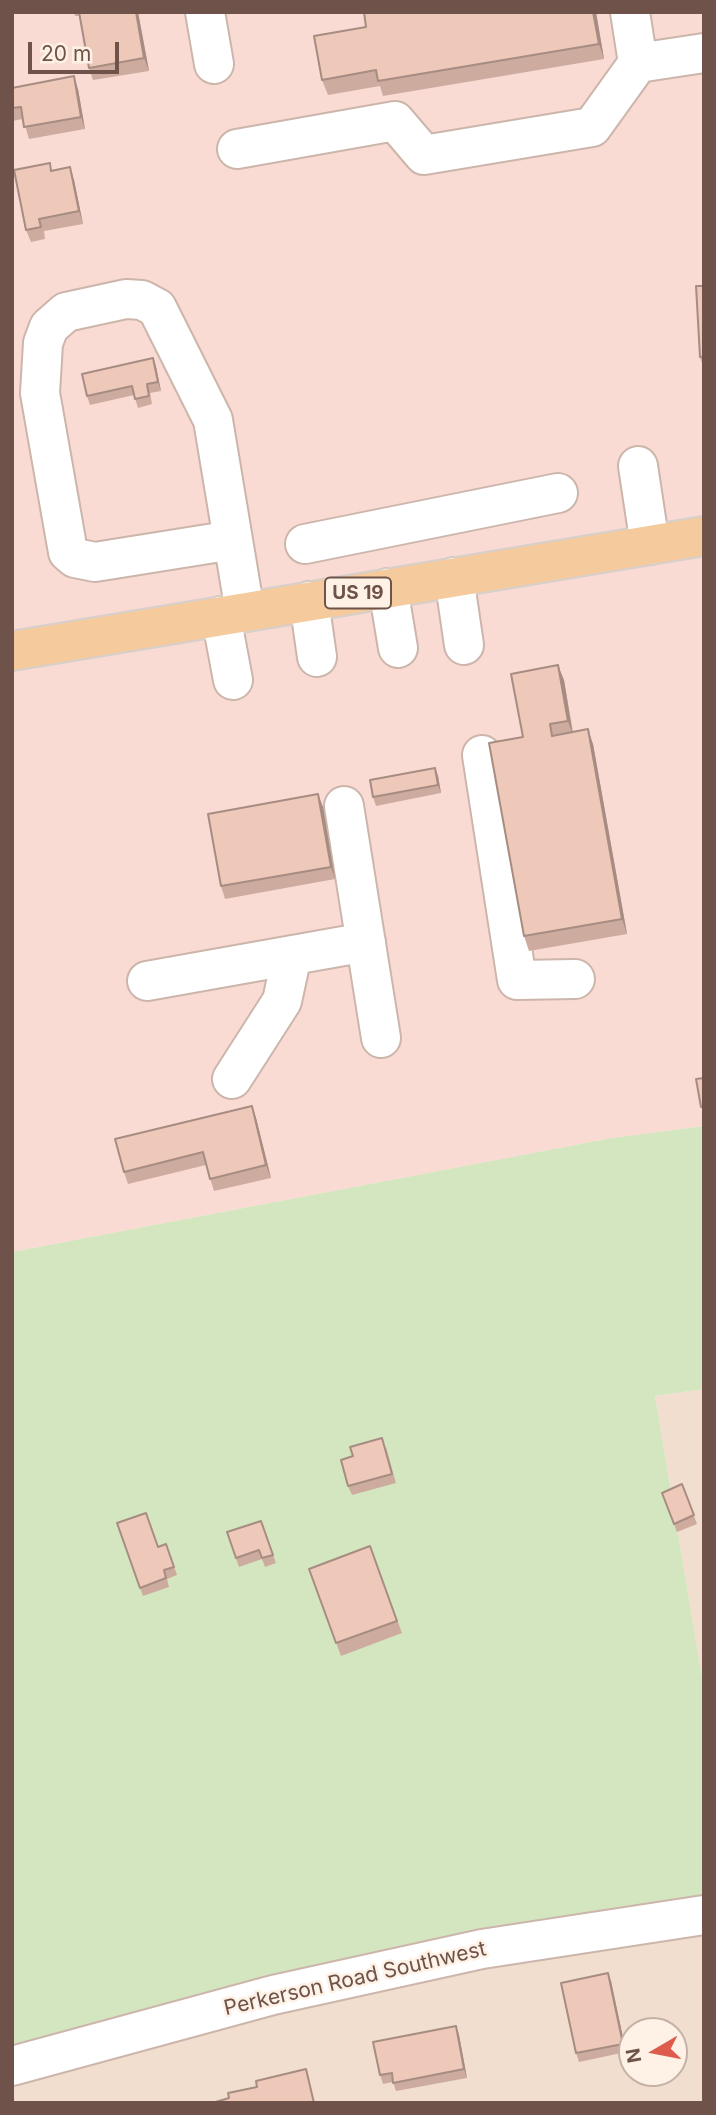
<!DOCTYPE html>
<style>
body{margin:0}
#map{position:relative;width:716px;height:2115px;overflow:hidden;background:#faede0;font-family:Inter,sans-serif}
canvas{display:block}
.frame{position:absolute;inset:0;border:14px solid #6f5249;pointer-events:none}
.north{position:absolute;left:618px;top:2017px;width:70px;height:70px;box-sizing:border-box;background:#fef1e5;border:2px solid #c5b1a7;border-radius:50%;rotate:260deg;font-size:19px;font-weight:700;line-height:28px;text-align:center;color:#6f5249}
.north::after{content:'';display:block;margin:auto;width:24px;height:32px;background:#dd5c4c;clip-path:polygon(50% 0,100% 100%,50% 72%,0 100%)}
.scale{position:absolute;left:28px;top:42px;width:91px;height:32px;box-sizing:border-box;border:4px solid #6f5249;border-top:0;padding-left:9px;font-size:21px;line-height:24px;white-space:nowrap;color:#6f5249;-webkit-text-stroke:5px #fef1e5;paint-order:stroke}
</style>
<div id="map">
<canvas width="716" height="2115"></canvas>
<div class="frame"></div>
<div class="north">N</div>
<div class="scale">20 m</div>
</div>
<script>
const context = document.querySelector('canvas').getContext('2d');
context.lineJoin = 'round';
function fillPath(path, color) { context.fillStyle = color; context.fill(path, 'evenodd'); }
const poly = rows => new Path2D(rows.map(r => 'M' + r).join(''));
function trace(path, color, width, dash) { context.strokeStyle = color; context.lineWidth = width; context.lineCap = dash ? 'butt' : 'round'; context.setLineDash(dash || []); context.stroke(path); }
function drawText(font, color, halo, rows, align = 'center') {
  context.font = font + ' Inter,sans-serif'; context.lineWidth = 5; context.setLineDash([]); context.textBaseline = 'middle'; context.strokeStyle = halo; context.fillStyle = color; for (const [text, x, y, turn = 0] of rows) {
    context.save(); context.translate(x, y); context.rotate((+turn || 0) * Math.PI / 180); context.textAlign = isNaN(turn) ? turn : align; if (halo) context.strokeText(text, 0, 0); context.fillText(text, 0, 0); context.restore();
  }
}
fillPath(poly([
 [704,1389,704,1689,655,1396],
 [704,1903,704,2103,12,2103,12,2059],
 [632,2031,674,2031,674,2073,632,2073]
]), '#f1decf');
fillPath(poly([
 [12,12,704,12,704,1126,612,1138,12,1252]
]), '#fadbd4');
fillPath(poly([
 [704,1126,704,1389,655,1396,704,1689,704,1903,12,2059,12,1252,612,1138]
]), '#d4e6c0');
const minor = poly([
 [205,12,214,64],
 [638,63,704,53],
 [237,149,395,121,424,155,592,127,638,63,630,12],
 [638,466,650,545],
 [233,540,95,562,75,558,68,552,40,393,43,343,49,327,66,312,126,299,142,300,157,308,213,420,245,612],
 [305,544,558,493],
 [454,577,464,645],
 [388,588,398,648],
 [309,601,317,657],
 [221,616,233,680],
 [482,755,517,980,575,979],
 [344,806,381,1038],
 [147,981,366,942],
 [232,1079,282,1001,292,955],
 [12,2066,273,1995,482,1949,704,1915]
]);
const major = poly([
 [12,651,704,536]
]);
trace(minor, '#ccb6ab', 42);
trace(major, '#d7cfcc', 42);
trace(minor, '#fff', 38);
trace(major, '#f5ca9c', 38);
fillPath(poly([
 [74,12,138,12,149,71,93,80,89,68,79,16,75,16],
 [364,12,596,12,604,59,383,96,380,86,328,95,322,80,366,27],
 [12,88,78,89,85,129,29,139,23,119,12,121],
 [52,171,74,180,83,224,44,231,45,239,31,242,26,230],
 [704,286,704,366,703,366,700,357],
 [153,358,156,367,161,391,150,393,152,404,138,408,134,395,90,405,87,396],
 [564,680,573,732,593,744,627,934,529,951,524,936,523,737],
 [435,768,438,776,441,793,376,806,373,797],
 [323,807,335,879,225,899,221,886],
 [256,1118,271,1178,214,1191,206,1165,128,1184,124,1172],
 [386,1447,396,1483,352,1495,348,1486],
 [682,1484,697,1524,677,1532,662,1493],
 [261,1521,276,1563,265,1567,262,1559,239,1567,227,1532],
 [117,1523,158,1547,166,1544,177,1575,167,1579,169,1587,143,1596],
 [370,1546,402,1633,341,1656,309,1569],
 [611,1981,626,2052,579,2062,576,2053],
 [456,2026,459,2035,467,2078,396,2091,393,2082,383,2084,380,2075]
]), '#cdac9f');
fillPath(poly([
 [136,12,138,12,149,71,144,58],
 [593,12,596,12,604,59,599,44],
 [74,76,78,89,85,129,81,117],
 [70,167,74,180,83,224,79,211],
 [153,358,156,367,161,391,158,382],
 [558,665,564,680,573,736,568,721],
 [588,729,593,744,627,934,622,919],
 [435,768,438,776,441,793,438,785],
 [318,794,323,807,335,879,331,867],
 [252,1106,256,1118,271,1178,266,1165],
 [608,1973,611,1981,626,2052,623,2044],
 [456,2026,459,2035,467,2078,464,2069]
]), '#a78c82');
const building = poly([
 [79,12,136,12,144,58,89,68,79,12],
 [364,12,593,12,599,44,378,81,376,70,322,80,314,36,366,27,364,12],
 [74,76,81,117,24,127,21,107,12,108,12,88,74,76],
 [50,163,51,171,70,167,79,211,39,219,41,227,26,230,14,170,50,163],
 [696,286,704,286,704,357,700,357,696,286],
 [153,358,158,382,147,384,149,396,135,399,132,386,87,396,82,374,153,358],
 [558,665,568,721,550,724,552,736,588,729,622,919,524,936,489,743,523,737,511,674,558,665],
 [435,768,438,785,373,797,370,780,435,768],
 [318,794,331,867,221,886,208,814,318,794],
 [704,1078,704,1107,701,1107,696,1079,704,1078],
 [252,1106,266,1165,210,1179,203,1152,124,1172,115,1139,252,1106],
 [382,1438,392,1474,348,1486,341,1460,353,1456,350,1447,382,1438],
 [682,1484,694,1515,674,1524,662,1493,682,1484],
 [146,1513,158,1547,166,1544,174,1567,164,1570,166,1578,140,1588,117,1523,146,1513],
 [261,1521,273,1555,262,1558,259,1550,236,1558,227,1532,261,1521],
 [370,1546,397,1621,336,1643,309,1569,370,1546],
 [608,1973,623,2044,576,2053,561,1983,608,1973],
 [456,2026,464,2069,393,2083,392,2073,380,2075,373,2042,456,2026],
 [306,2069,314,2103,212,2103,229,2098,228,2093,257,2087,256,2081,306,2069]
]);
fillPath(building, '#eec8b9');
trace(building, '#a78c82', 2);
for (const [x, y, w] of [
 [358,593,66]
]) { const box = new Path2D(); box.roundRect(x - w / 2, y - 15.5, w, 31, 5); context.fillStyle = '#fef1e5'; context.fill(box); trace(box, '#6f5249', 2); }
drawText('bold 19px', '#6f5249', null, [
 ["US 19",358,593]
]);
drawText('21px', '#6f5249', '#fef1e5', [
 ["Perkerson Road Southwest",355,1979,-13]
]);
</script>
